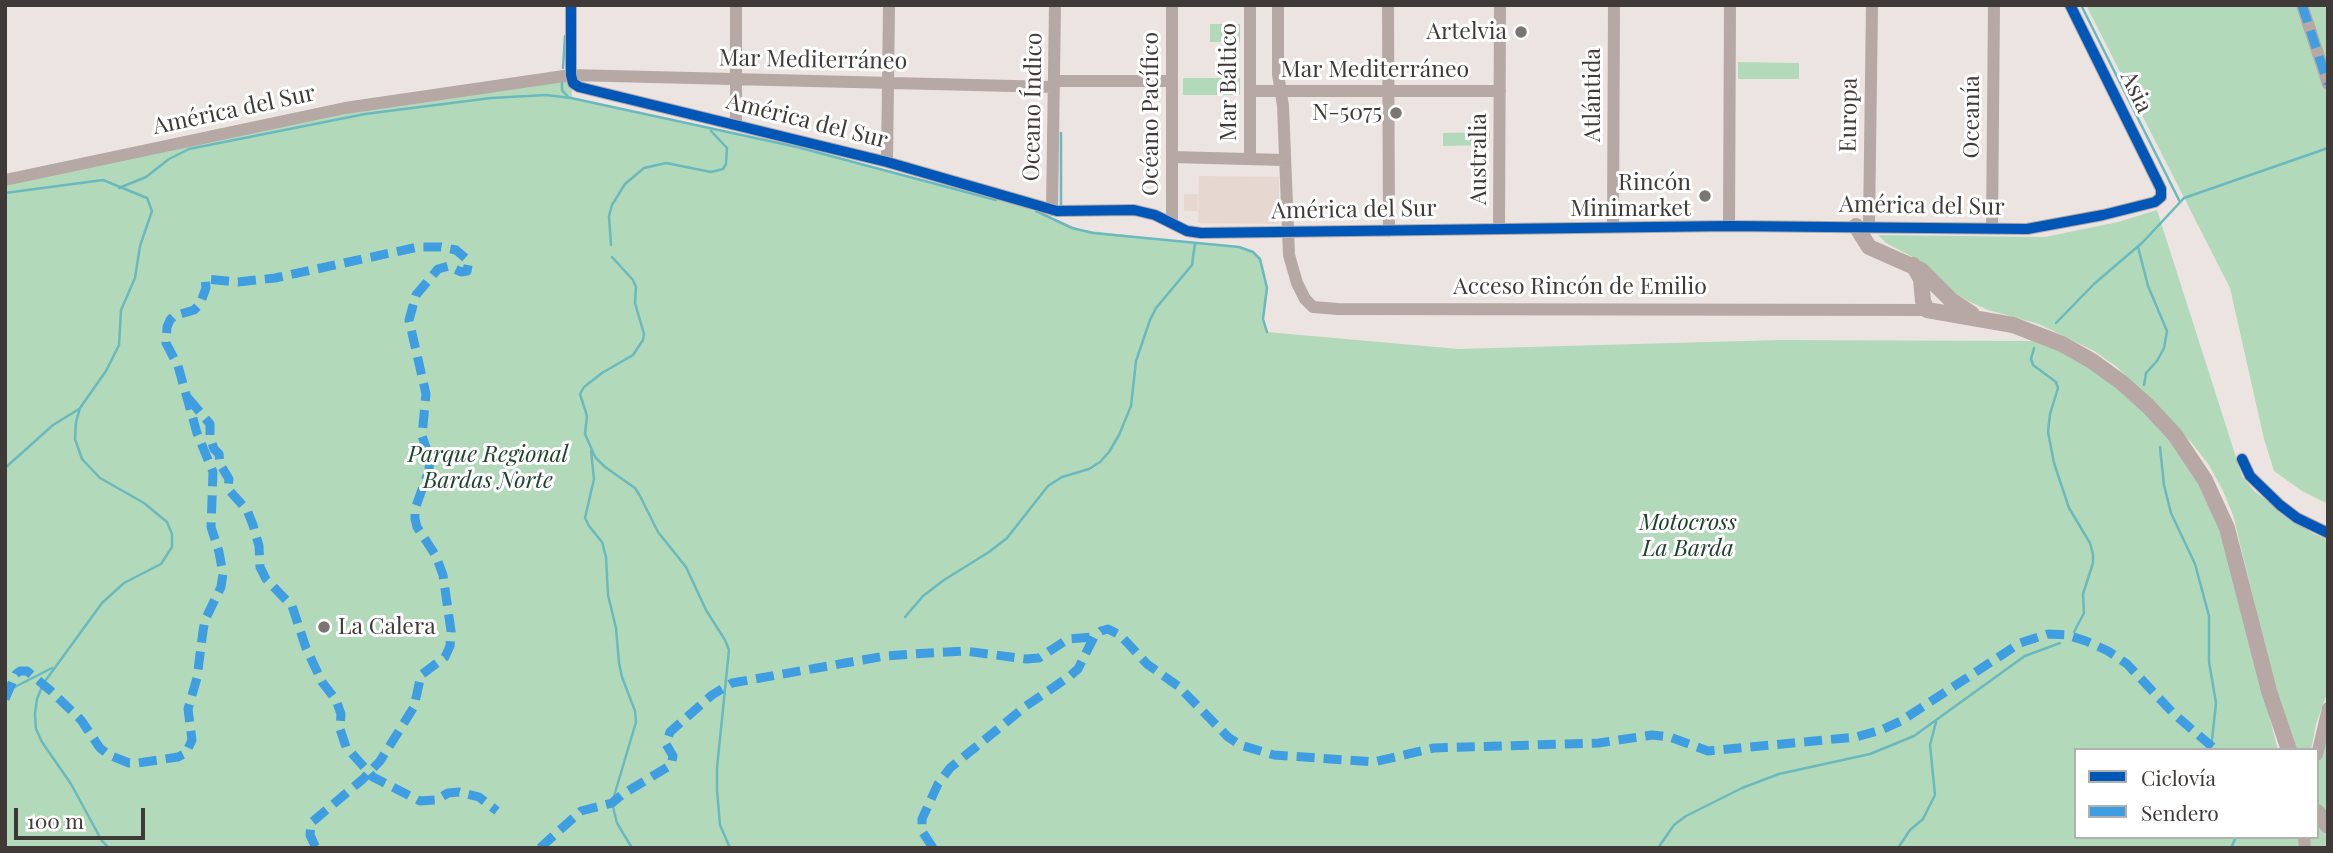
<!DOCTYPE html>
<meta charset="utf-8">
<style>
body{margin:0}
#map{position:relative;width:2333px;height:853px;overflow:hidden;background:#ece4e1;font-family:"Playfair Display",serif}
canvas{display:block}
.frame{position:absolute;inset:0;border:7px solid #3f3a37;pointer-events:none}
.legend{position:absolute;left:2074px;top:748px;width:245px;height:91px;box-sizing:border-box;background:#fff;border:2px solid #b2b0af;margin:0;padding:9px 12px;list-style:none;font-size:21px;color:#3f3a37}
.legend li{display:flex;align-items:center;gap:14px;height:35px}
.legend b{width:35px;border:2px solid #b2b0af}
.scale{position:absolute;left:14px;top:808px;width:131px;height:32px;box-sizing:border-box;border:4px solid #3f3a37;border-top:0;padding-left:9px;font-size:21px;line-height:24px;white-space:nowrap;color:#3f3a37;-webkit-text-stroke:5px #fff;paint-order:stroke}
</style>
<div id="map">
<canvas width="2333" height="853"></canvas>
<div class="frame"></div>
<ul class="legend">
<li><b style="height:9px;background:#0057b8"></b>Ciclovía</li>
<li><b style="height:9px;background:#3f9ee2"></b>Sendero</li>
</ul>
<div class="scale">100 m</div>
</div>
<script>
const context = document.querySelector('canvas').getContext('2d');
context.lineJoin = 'round';
function fillPath(path, color) { context.fillStyle = color; context.fill(path, 'evenodd'); }
const poly = rows => new Path2D(rows.map(r => 'M' + r).join(''));
function trace(path, color, width, dash) { context.strokeStyle = color; context.lineWidth = width; context.lineCap = dash ? 'butt' : 'round'; context.setLineDash(dash || []); context.stroke(path); }
function drawText(font, color, halo, rows, align = 'center') {
  context.font = font + ' "Playfair Display",serif'; context.lineWidth = 6; context.setLineDash([]); context.textBaseline = 'middle'; context.strokeStyle = halo; context.fillStyle = color; for (const [text, x, y, turn = 0] of rows) {
    context.save(); context.translate(x, y); context.rotate((+turn || 0) * Math.PI / 180); context.textAlign = isNaN(turn) ? turn : align; if (halo) context.strokeText(text, 0, 0); context.fillText(text, 0, 0); context.restore();
  }
}
fillPath(poly([
 [1199,176,1279,177,1279,224,1198,223],
 [1184,194,1198,194,1197,211,1184,211]
]), '#e7d7d1');
fillPath(poly([
 [2086,5,2328,5,2328,504,2302,491,2274,471,2264,439,2230,288],
 [1210,24,1240,24,1240,42,1210,42],
 [1738,62,1799,63,1799,79,1738,79],
 [571,75,572,98,797,147,1021,206,1082,230,1247,249,1260,259,1267,288,1263,319,1267,332,1458,349,1780,340,2034,341,2050,345,2112,380,2166,432,2216,512,2278,750,2076,750,2076,837,2317,837,2317,823,2328,838,2328,848,5,848,5,180,345,108],
 [1183,78,1240,78,1240,95,1183,95],
 [1490,132,1489,145,1443,146,1443,133],
 [2157,210,2242,476,2254,491,2312,533,2328,540,2328,691,2316,724,2311,750,2296,750,2276,691,2233,515,2223,491,2209,465,2191,442,2117,367,2094,351,2039,324,1988,310,1968,301,1952,291,1918,260,1886,243,1878,235,2045,237,2118,222],
 [2328,708,2328,826,2317,812,2317,755]
]), '#b2daba');
trace(poly([
 [2081,5,2180,202],
 [563,68,565,36],
 [562,82,562,90,568,97],
 [119,188,146,177,169,159,189,149,365,114,491,98,546,95,571,98,797,147,996,200],
 [5,193,103,180,147,198,152,211,140,246,135,278,121,310,119,345,106,371,80,408,76,422,75,439,82,459,100,478,144,503,167,522,172,534,172,547,161,564,124,583,102,603,43,684,37,699,35,714,36,729,42,742,71,784,102,841,109,848],
 [1061,207,1061,133],
 [1036,211,1072,228,1093,233,1239,247,1253,252,1260,259,1267,288,1263,319,1267,332],
 [611,245,609,216,612,205,625,184,644,168,666,163,711,172,723,169,726,164,727,148,711,131],
 [2138,247,2148,286,2167,331,2164,348,2157,361,2146,373,2144,385],
 [612,257,633,280,636,287,635,303,644,334,643,340,633,355,602,373,584,387,580,394,587,416,585,434,595,457,605,467,635,488,640,496,658,532,686,567,706,610,725,640,729,650,717,768,717,790,720,825,730,848],
 [2056,323,2094,284,2143,242,2184,198,2328,148],
 [2034,348,2031,359,2033,365,2056,382,2058,388,2050,414,2048,432,2054,463,2069,508,2090,543,2093,554,2093,563,2083,594,2084,613,2074,632],
 [2160,447,2164,485,2171,513,2195,564,2209,616,2209,662,2216,703,2212,740],
 [591,451,594,479,585,518,589,526,602,542,606,557,608,595,616,628,619,663,622,677,635,711,636,722,612,803,617,823,632,848],
 [5,468,53,425,79,409],
 [905,617,923,596,944,580,989,552,1007,538,1048,486,1062,477,1089,469,1100,462,1109,452,1119,435,1131,406,1136,361,1150,320,1156,308,1192,265,1195,243],
 [5,692,52,668],
 [1658,848,1674,825,1686,816,1742,788,1779,774,1870,754,1914,736,2015,663,2025,656,2060,643],
 [1898,848,1910,830,1923,819,1935,795,1930,745,1936,722],
 [2231,848,2236,837]
]), '#6ab9be', 2.5);
trace(poly([
 [571,5,571,75,573,83,579,87,887,162,1057,211,1134,210,1155,215,1187,231,1201,233,1729,226,2027,229,2103,215,2155,202,2161,197,2161,189,2070,5],
 [1250,5,1250,159],
 [1278,5,1278,74,1283,106,1289,255,1297,283,1305,299,1313,307,1338,309,1927,310],
 [1388,5,1389,231],
 [2302,5,2328,84],
 [1054,81,1172,81],
 [1250,91,1500,91],
 [736,124,736,5],
 [1172,157,1285,160],
 [887,162,889,5],
 [5,180,345,108,571,75,1054,87],
 [1052,210,1055,5],
 [1172,222,1172,5],
 [1729,226,1730,5],
 [1869,226,1872,5],
 [1613,227,1614,5],
 [1992,228,1994,5],
 [1499,229,1500,5],
 [2242,459,2250,476,2280,505,2297,518,2328,533],
 [2317,755,2328,708],
 [2304,837,2305,848]
]), '#b5a8a5', 12);
trace(poly([
 [1856,226,1869,247,1921,270,1951,300,1972,314],
 [1913,265,1921,279,1923,301,1927,310,2013,325,2062,344,2092,361,2121,382,2148,406,2175,435,2205,480,2227,528,2269,691,2289,750],
 [2317,812,2328,826]
]), '#b7a8a6', 16);
trace(poly([
 [2302,5,2328,84],
 [188,398,210,424,210,437,214,449,219,454,220,464,229,479,228,489,247,510,253,525,259,546,260,567,266,579,292,606,306,648,322,682,336,700,341,714,340,729,346,747,373,777,420,801,436,800,448,793,459,792,479,797,497,811],
 [5,699,16,674,20,671,27,671,51,691,81,720,100,748,109,755,129,763,138,763,178,757,186,753,192,740,188,709,197,678,203,631,205,620,221,587,223,574,219,552,211,527,213,472,197,433,178,366,166,343,167,327,170,320,174,316,194,310,200,304,206,288,205,279,238,282,275,278,418,247,441,247,456,250,469,261,467,271,461,272,449,266,438,269,416,295,409,320,426,394,422,436,430,459,429,470,415,509,415,519,417,527,436,556,443,575,451,631,450,646,445,657,421,675,414,707,380,761,363,779,311,823,310,835,316,848],
 [540,848,581,811,612,803,623,794,671,765,673,756,666,744,670,732,712,695,732,683,885,656,913,654,965,651,1026,659,1039,658,1068,639,1094,637],
 [933,848,922,831,922,819,938,784,950,768,1026,706,1070,676,1078,669,1094,637,1101,631,1108,629,1120,635,1147,664,1178,686,1228,737,1240,745,1274,755,1374,762,1434,748,1599,743,1652,735,1670,737,1708,751,1856,737,1881,730,1901,721,2020,643,2048,634,2067,635,2086,641,2108,651,2127,664,2174,714,2216,750]
]), '#3f9ee2', 9, [18, 9]);
trace(poly([
 [571,5,571,75,573,83,579,87,887,162,1057,211,1134,210,1155,215,1187,231,1201,233,1729,226,2027,229,2103,215,2155,202,2161,197,2161,189,2070,5],
 [2242,459,2250,476,2280,505,2297,518,2328,533]
]), '#0057b8', 10);
for (const [x, y, r, color] of [
 [1521,32,7,"#7c7672"],
 [1396,113,7,"#7c7672"],
 [1705,196,7,"#7c7672"],
 [324,627,7,"#7c7672"]
]) { const dot = new Path2D(); dot.arc(x, y, r, 0, 2 * Math.PI); context.fillStyle = color; context.fill(dot); trace(dot, '#fff', 2.5); }
drawText('23px', '#3f3a37', '#fff', [
 ["Artelvia",1507,32],
 ["N-5075",1382,113],
 ["Rincón",1691,183],
 ["Minimarket",1691,209],
 ["La Calera",338,627,"left"]
], 'right');
drawText('23px', '#3f3a37', '#fff', [
 ["Mar Mediterráneo",813,60,1],
 ["Mar Mediterráneo",1375,70],
 ["Mar Báltico",1229,82,-90],
 ["Asia",2136,92,64],
 ["Atlántida",1593,95,-90],
 ["Oceano Índico",1033,107,-89],
 ["América del Sur",234,110,-12],
 ["Océano Pacífico",1151,114,-90],
 ["Europa",1849,115,-89],
 ["Oceanía",1972,117,-90],
 ["América del Sur",807,121,14],
 ["Australia",1479,159,-90],
 ["América del Sur",1922,206,1],
 ["América del Sur",1354,210,-1],
 ["Acceso Rincón de Emilio",1580,287]
]);
drawText('italic 23px', '#1d432a', '#fff', [
 ["Parque Regional",488,455],
 ["Bardas Norte",488,481],
 ["Motocross",1688,523],
 ["La Barda",1688,549]
]);
</script>
